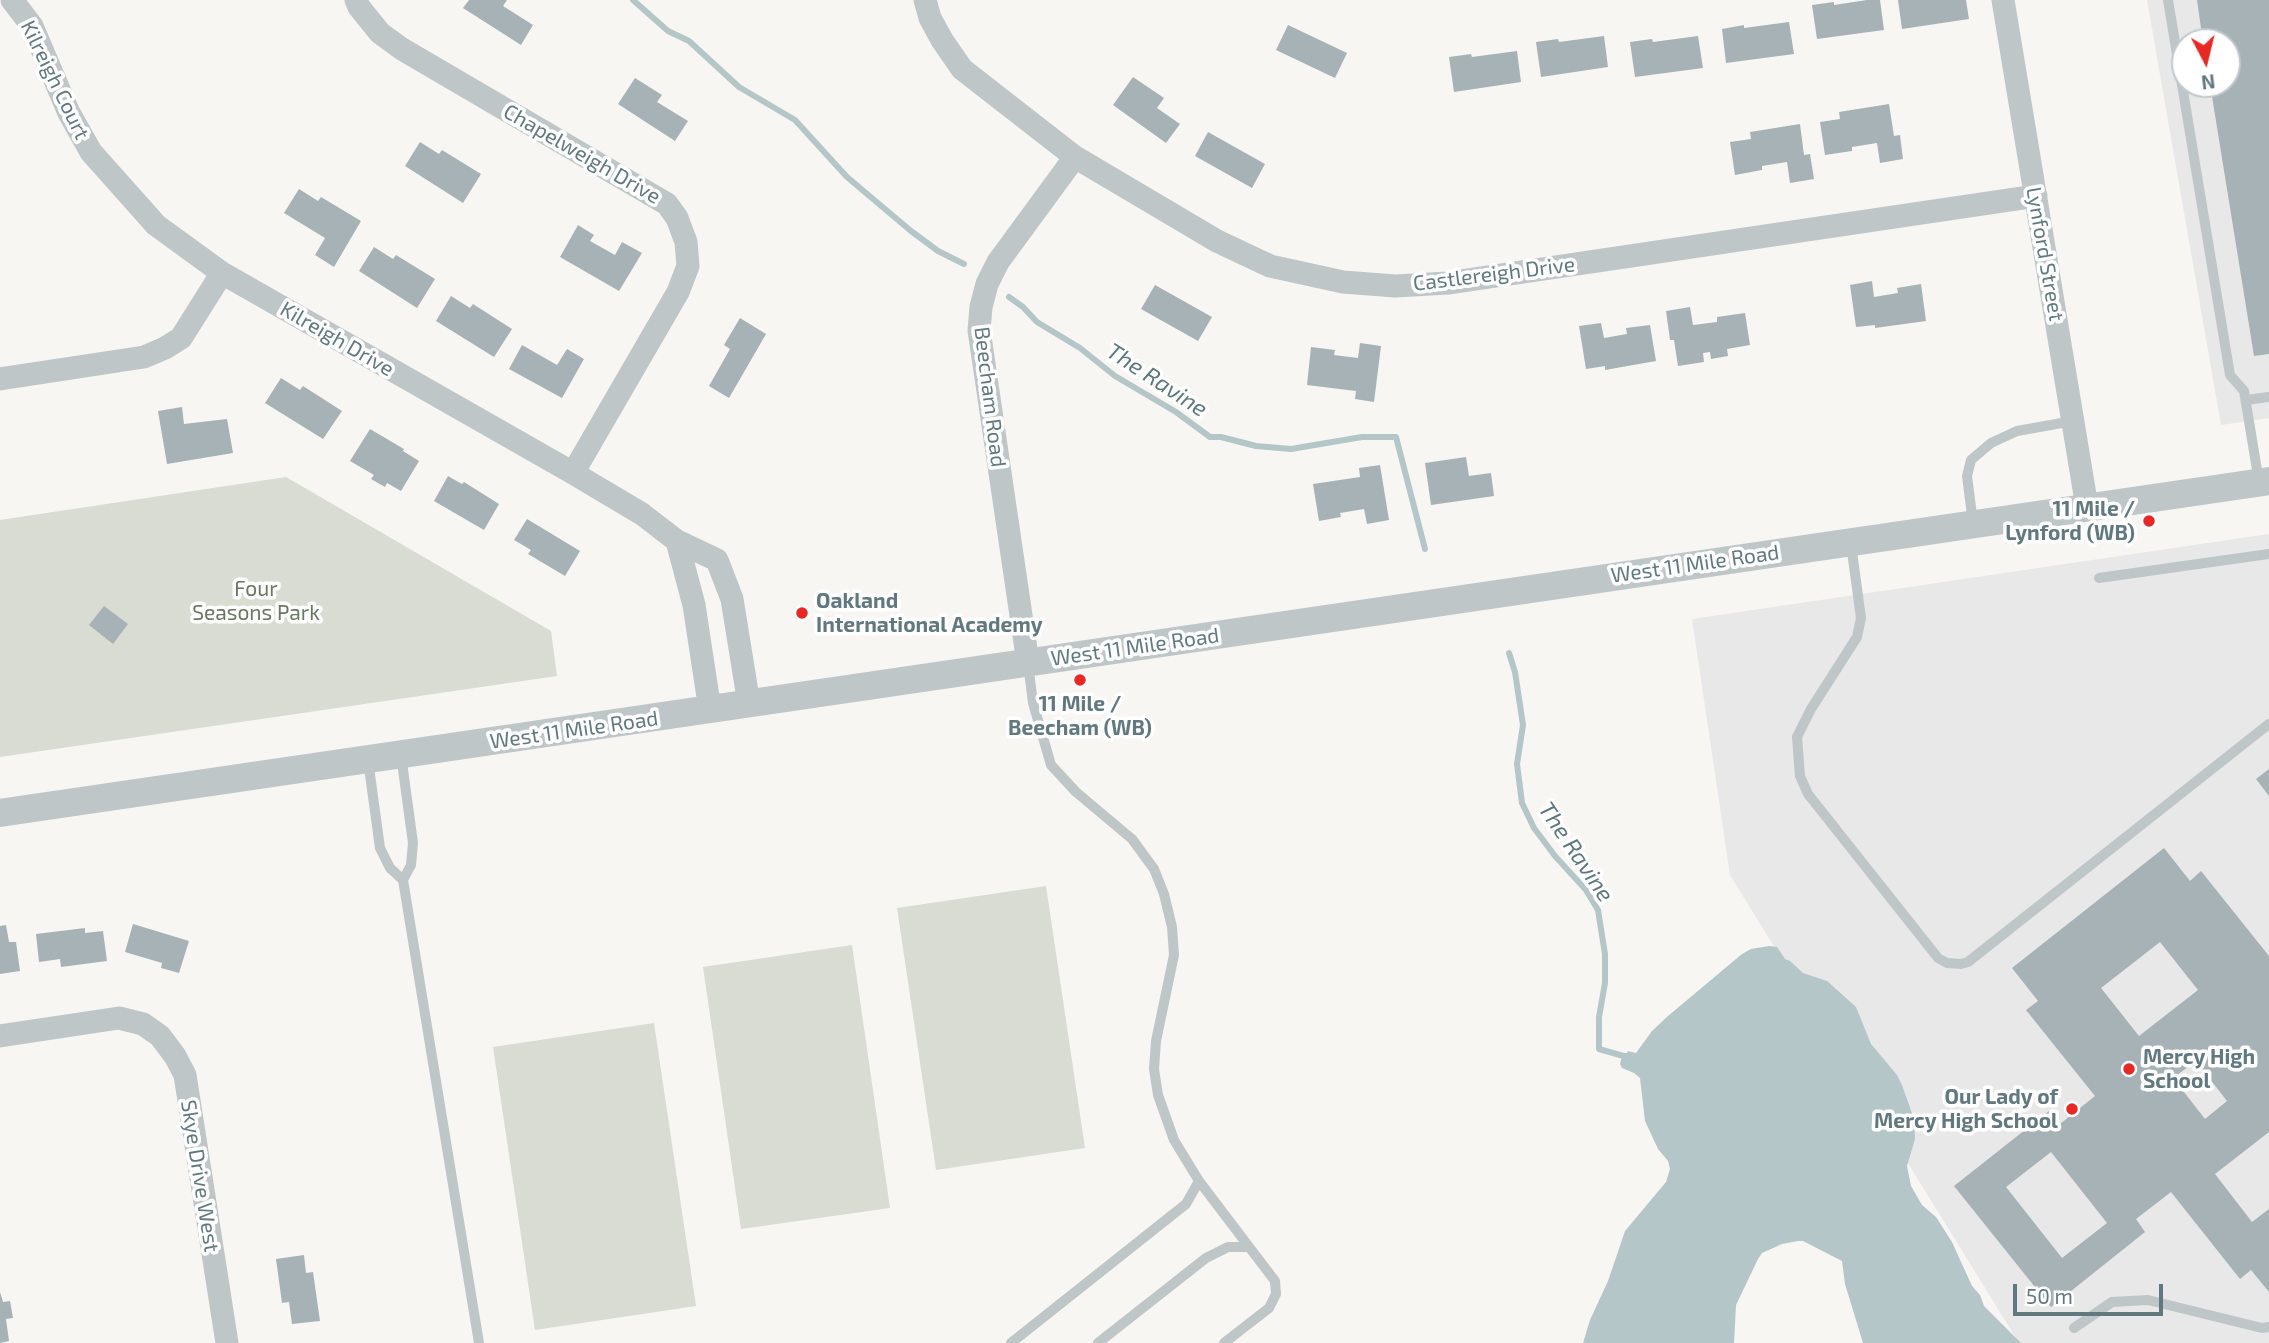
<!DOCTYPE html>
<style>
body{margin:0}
#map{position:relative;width:2269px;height:1343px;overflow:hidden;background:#f7f6f3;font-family:"Exo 2",sans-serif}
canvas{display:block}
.north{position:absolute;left:2171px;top:28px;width:70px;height:70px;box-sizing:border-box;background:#fff;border:2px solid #c0c9cc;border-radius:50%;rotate:173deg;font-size:19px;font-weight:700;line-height:28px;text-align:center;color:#61787f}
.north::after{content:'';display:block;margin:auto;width:24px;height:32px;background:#e62924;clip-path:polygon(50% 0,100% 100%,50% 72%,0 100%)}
.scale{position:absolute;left:2013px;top:1284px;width:150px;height:32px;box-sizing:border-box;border:4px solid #61787f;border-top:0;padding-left:9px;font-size:21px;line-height:24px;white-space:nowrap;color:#61787f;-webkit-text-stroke:5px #fff;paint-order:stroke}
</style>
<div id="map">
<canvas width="2269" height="1343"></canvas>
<div class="north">N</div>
<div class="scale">50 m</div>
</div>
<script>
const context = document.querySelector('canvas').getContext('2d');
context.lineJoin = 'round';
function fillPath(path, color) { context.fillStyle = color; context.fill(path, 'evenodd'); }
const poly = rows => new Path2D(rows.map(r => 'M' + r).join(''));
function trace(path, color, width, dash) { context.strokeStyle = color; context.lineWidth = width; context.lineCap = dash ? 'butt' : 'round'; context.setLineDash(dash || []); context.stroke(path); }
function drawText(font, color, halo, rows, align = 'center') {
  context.font = font + ' "Exo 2",sans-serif'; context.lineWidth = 7; context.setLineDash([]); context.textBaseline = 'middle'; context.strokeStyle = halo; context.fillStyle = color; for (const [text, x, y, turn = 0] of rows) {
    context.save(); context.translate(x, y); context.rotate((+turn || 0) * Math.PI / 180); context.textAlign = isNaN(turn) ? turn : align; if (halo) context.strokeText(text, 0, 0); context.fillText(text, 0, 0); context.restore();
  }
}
fillPath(poly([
 [2147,0,2269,0,2269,418,2221,425],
 [2185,42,2227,42,2227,84,2185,84],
 [2269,534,2269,1343,2019,1343,1730,875,1692,619]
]), '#e7e8e7');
fillPath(poly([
 [286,477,551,631,557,676,0,757,0,520],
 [1046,886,1085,1148,936,1170,897,908],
 [852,945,890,1208,741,1229,703,967],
 [654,1023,696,1306,535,1330,493,1047]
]), '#d8dcd2');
fillPath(poly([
 [1769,946,1777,947,1785,959,1790,961,1803,973,1827,981,1856,1007,1871,1044,1897,1075,1902,1085,1914,1119,1915,1139,1907,1166,1911,1186,1922,1205,1936,1217,1952,1242,1972,1286,1980,1295,1984,1306,2021,1343,1863,1343,1845,1284,1842,1261,1803,1241,1798,1241,1782,1244,1762,1253,1758,1259,1736,1305,1734,1343,1583,1343,1590,1320,1608,1281,1625,1231,1666,1182,1670,1169,1668,1161,1658,1149,1645,1121,1640,1078,1634,1073,1622,1068,1620,1064,1623,1053,1627,1053,1628,1051,1636,1053,1652,1031,1668,1016,1742,954,1751,949]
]), '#b4c6c7');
trace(poly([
 [633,0,668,31,689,41,739,87,795,120,847,177,911,231,938,251,964,264],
 [1009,297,1023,307,1037,322,1080,348,1115,376,1176,412,1210,437,1221,437,1256,446,1291,449,1362,437,1396,437,1425,549],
 [1509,653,1515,672,1523,725,1517,764,1522,803,1534,828,1555,856,1586,890,1598,910,1605,954,1605,983,1599,1017,1599,1049,1627,1057]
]), '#b4c6c7', 6);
fillPath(poly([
 [469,0,507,0,503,6,533,25,521,45,463,8],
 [1867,0,1880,0,1884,30,1817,39,1812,5,1834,2,1834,5],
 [1898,0,1966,0,1969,19,1902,29],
 [2197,0,2269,0,2269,354,2254,356,2210,84,2227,84,2227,42,2203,42],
 [1789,22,1794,54,1726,63,1722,29,1744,25,1744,28],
 [1288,25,1347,53,1335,78,1276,50],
 [1604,36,1608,67,1541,77,1536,42,1558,39,1559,42],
 [1698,36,1703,68,1635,77,1630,42,1652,39,1653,42],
 [1517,51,1521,82,1454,92,1449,57,1471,54,1472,57],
 [1133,77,1164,98,1157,108,1180,124,1166,143,1113,105],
 [635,78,662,95,657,102,688,121,675,141,618,104],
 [1889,104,1894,136,1900,135,1903,159,1880,163,1877,143,1852,147,1852,151,1825,155,1820,122,1840,119,1839,112],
 [1800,124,1804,155,1810,154,1814,179,1790,183,1787,162,1762,166,1762,170,1735,175,1730,142,1751,139,1750,132],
 [1208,132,1265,164,1252,188,1195,156],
 [420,142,439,154,442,150,481,174,463,203,405,166],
 [299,189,318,201,321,197,361,221,334,267,315,255,325,238,284,213],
 [578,225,594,235,590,241,615,255,622,242,642,253,619,291,560,257],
 [374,247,393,259,396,255,435,279,417,308,359,271],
 [1872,281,1874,297,1898,293,1897,288,1921,284,1926,321,1875,328,1875,325,1856,327,1850,285],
 [1155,285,1212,317,1198,341,1141,309],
 [451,296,470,308,473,304,512,329,494,357,436,321],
 [1690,307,1693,325,1717,322,1717,317,1745,313,1750,345,1727,349,1728,356,1711,359,1710,352,1703,353,1704,362,1678,366,1674,340,1670,340,1666,311],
 [740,318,766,334,729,398,709,386,730,349,724,345],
 [1601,323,1604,338,1627,334,1626,328,1650,325,1656,361,1605,370,1605,366,1586,369,1579,326],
 [1360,343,1381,346,1374,402,1355,399,1356,391,1307,385,1311,347,1335,350,1334,355,1358,358],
 [522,345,557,365,567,349,584,359,562,398,509,369],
 [281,378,300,390,303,386,342,411,323,439,265,403],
 [182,407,184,424,227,419,233,453,167,464,158,411],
 [370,429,404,449,403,451,419,461,401,491,387,483,385,487,371,479,374,475,350,461],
 [1466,457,1469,476,1491,473,1494,496,1431,505,1425,463],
 [1380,465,1389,520,1367,524,1364,509,1340,513,1341,517,1319,521,1313,484,1360,477,1359,468],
 [448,476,462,484,464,482,499,504,484,530,434,501],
 [527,519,580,551,565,576,528,554,531,550,514,540],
 [104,606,128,624,113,644,89,625],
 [2269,769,2269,796,2256,779],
 [2164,848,2190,881,2201,871,2269,956,2269,1132,2215,1174,2252,1222,2269,1209,2269,1292,2251,1270,2240,1279,2171,1192,2136,1219,2145,1232,2051,1307,1954,1186,2049,1111,2060,1124,2095,1096,2026,1010,2038,1001,2012,968],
 [2160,942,2198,990,2139,1036,2101,988],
 [2196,1061,2227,1101,2205,1119,2173,1078],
 [2051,1152,2107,1223,2062,1258,2006,1187],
 [133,924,189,941,179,973,161,968,162,963,125,952],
 [6,925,9,942,16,942,20,971,0,974,0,926],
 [85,928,85,933,103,931,107,961,61,967,60,959,39,962,36,934],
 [304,1255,306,1273,313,1272,320,1321,292,1324,289,1302,282,1303,276,1259],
 [0,1292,3,1302,10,1301,13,1318,6,1319,9,1341,0,1343]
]), '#a6b2b5');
trace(poly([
 [2168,0,2230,375,2244,391,2259,482],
 [2246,400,2269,397],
 [1973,523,1967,476,1971,460,1991,443,2017,431,2073,421],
 [1851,544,1861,618,1857,637,1811,709,1797,737,1800,776,1808,794,1938,958,1947,963,1961,964,1968,962,2269,724],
 [2099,578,2269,554],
 [401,755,413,843,411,865,403,880,479,1343],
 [368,760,380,848,390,868,403,880],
 [1199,1181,1275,1281,1276,1294,1269,1308,1224,1343],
 [2074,1328,2112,1302,2148,1300,2262,1328,2269,1327],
 [1011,1343,1186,1204,1199,1181,1174,1140,1158,1095,1154,1069,1156,1041,1174,955,1172,927,1164,894,1154,869,1132,839,1076,792,1051,765,1033,703,1028,663],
 [1098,1343,1206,1258,1228,1247,1249,1247]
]), '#bfc6c8', 10);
trace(poly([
 [12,0,32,26,69,113,91,152,156,225,222,273,573,473,642,514,677,541,717,560,732,599,749,704],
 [356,0,359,7,380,33,402,49,667,204,677,218,686,242,688,266,678,292,573,473],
 [925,0,930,18,942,40,962,69,1075,157,1217,241,1270,266,1343,282,1395,286,1448,283,2036,196],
 [2003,0,2087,507],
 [0,379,144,357,165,348,181,338,222,273],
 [677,541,694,605,710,710],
 [1028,663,979,330,981,307,987,284,998,262,1075,157],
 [0,1036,119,1018,143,1024,160,1036,175,1056,185,1075,227,1343]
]), '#bfc6c8', 23);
trace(poly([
 [0,813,2269,481]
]), '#bfc6c8', 28);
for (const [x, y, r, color] of [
 [2149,521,7,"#e62924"],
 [802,613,7,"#e62924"],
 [1080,680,7,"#e62924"],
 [2129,1069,7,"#e62924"],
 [2072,1109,7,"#e62924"]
]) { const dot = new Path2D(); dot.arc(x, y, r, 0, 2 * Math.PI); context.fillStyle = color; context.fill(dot); trace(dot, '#fff', 2.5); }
drawText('21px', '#61787f', '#fff', [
 ["Kilreigh Court",55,80,64],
 ["Chapelweigh Drive",582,154,30],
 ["Lynford Street",2045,254,80],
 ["Castlereigh Drive",1494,274,-7],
 ["Kilreigh Drive",337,339,30],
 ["Beecham Road",990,397,83],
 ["West 11 Mile Road",1695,564,-8],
 ["West 11 Mile Road",1135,647,-8],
 ["West 11 Mile Road",574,730,-8],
 ["Skye Drive West",200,1176,81]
]);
drawText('bold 21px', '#61787f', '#fff', [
 ["11 Mile /",2135,509],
 ["Lynford (WB)",2135,533],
 ["Oakland",816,601,"left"],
 ["International Academy",816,625,"left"],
 ["11 Mile /",1080,704,"center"],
 ["Beecham (WB)",1080,728,"center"],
 ["Mercy High",2143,1057,"left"],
 ["School",2143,1081,"left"],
 ["Our Lady of",2058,1097],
 ["Mercy High School",2058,1121]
], 'right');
drawText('21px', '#697760', '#fff', [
 ["Four",256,589],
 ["Seasons Park",256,613]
]);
drawText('italic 23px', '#5c787a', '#fff', [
 ["The Ravine",1157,380,33],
 ["The Ravine",1576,852,56]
]);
</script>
